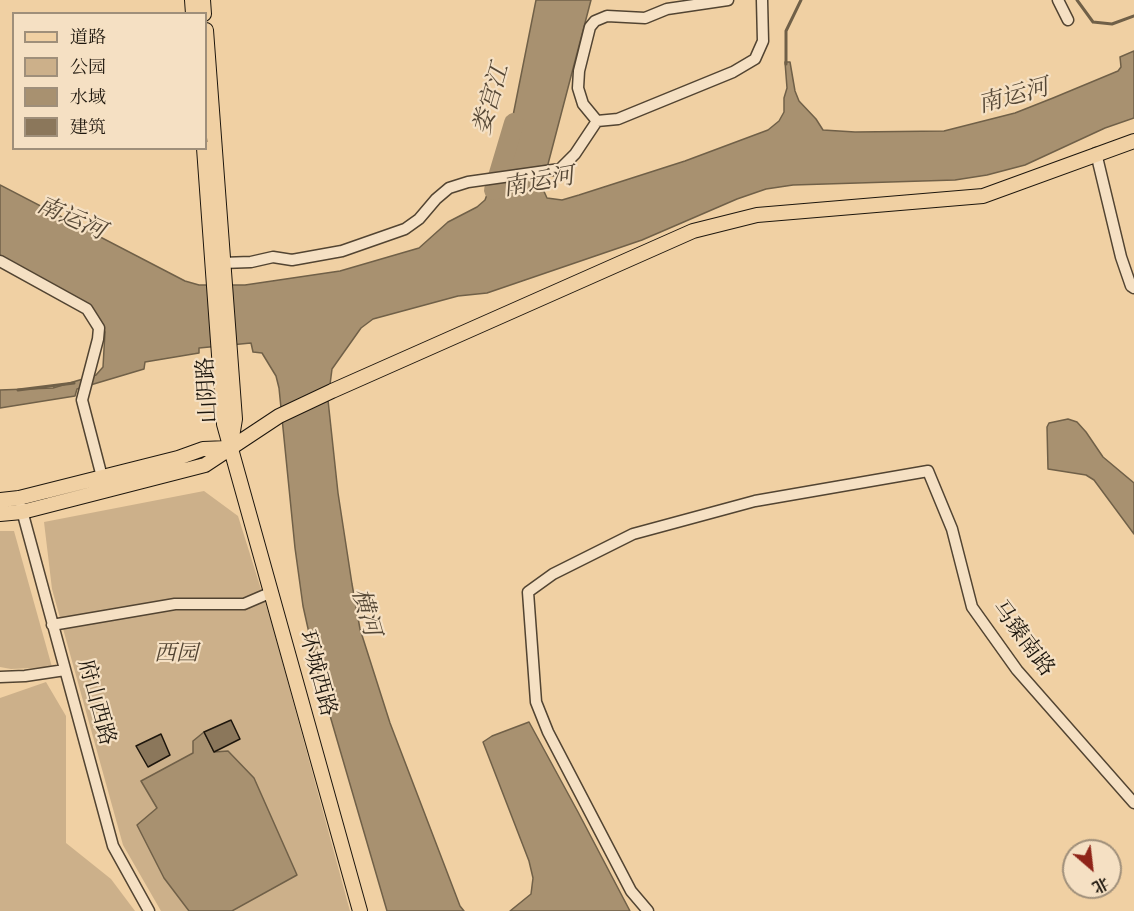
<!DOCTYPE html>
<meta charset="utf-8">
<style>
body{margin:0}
#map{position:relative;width:1134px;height:911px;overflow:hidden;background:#f0d0a3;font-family:"Sorts Mill Goudy","Noto Serif SC",serif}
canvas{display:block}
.legend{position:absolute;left:12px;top:12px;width:195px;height:138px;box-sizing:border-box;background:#f5e0c3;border:2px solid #9f8f7a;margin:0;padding:8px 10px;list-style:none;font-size:18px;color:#1d160d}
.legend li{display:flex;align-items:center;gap:12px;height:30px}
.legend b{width:30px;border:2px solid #9f8f7a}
.north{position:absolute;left:1062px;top:839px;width:60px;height:60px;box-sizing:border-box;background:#f5e0c3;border:2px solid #9f8f7a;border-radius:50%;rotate:152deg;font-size:16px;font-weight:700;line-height:24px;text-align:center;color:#1d160d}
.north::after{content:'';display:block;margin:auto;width:21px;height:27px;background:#8f2418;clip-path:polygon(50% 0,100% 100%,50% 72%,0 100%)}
</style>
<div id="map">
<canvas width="1134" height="911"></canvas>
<ul class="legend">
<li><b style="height:8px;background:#f0d0a3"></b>道路</li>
<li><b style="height:16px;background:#ccb08a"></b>公园</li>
<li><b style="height:16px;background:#a89170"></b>水域</li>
<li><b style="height:16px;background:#8b775b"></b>建筑</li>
</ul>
<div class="north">北</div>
</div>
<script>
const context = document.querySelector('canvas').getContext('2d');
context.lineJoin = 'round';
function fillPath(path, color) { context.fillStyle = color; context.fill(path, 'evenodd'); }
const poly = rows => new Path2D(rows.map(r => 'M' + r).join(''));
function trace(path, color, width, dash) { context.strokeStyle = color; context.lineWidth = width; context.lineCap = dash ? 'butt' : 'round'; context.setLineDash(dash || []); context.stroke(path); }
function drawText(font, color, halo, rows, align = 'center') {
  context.font = font + ' "Sorts Mill Goudy","Noto Serif SC",serif'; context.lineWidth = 4.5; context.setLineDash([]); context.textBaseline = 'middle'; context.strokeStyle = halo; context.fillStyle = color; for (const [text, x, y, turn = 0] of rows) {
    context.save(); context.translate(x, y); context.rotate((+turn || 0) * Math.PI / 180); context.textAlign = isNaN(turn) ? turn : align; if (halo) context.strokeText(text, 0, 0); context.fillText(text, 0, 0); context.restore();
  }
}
fillPath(poly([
 [204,491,238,516,272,624,350,911,161,911,123,845,52,589,44,522],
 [0,531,14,531,52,667,11,669,0,667],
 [46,682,66,716,66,843,111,879,135,911,0,911,0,698]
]), '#ccb08a');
const water = poly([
 [536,0,591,0,542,187,547,198,562,200,579,195,685,161,768,130,779,121,784,112,784,98,787,88,785,62,790,62,795,91,799,101,816,119,823,130,855,132,944,131,1015,113,1053,98,1118,71,1121,67,1120,57,1134,51,1134,118,1105,128,1025,165,987,175,955,180,793,185,766,189,737,199,642,240,487,293,458,296,373,319,361,328,332,369,328,400,338,493,352,584,360,629,390,723,460,906,464,911,387,911,319,678,303,606,295,548,279,388,276,376,262,353,253,352,251,343,199,348,199,353,145,362,144,369,77,389,75,396,0,408,0,390,53,388,96,375,103,367,105,332,101,322,94,311,0,256,0,185,185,281,199,285,245,285,340,271,419,248,448,222,477,207,485,200,497,167,503,166,536,0],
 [1068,419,1077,422,1086,432,1103,457,1134,483,1134,534,1094,480,1086,475,1048,469,1047,427,1049,423,1068,419],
 [529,722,578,812,630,911,510,911,531,894,533,878,529,861,483,742,492,736,529,722],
 [204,732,214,752,228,751,254,778,297,875,232,911,189,911,164,878,137,825,157,808,141,781,193,753,193,741,204,732]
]);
fillPath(water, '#a89170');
trace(water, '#706048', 1.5);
trace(poly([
 [1077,0,1093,22,1112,24,1134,16],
 [786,64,786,31,801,0],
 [18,390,74,383]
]), '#706048', 3);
trace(poly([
 [494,190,514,123]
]), '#a89170', 20);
const building = poly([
 [231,720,240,739,214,752,204,732,231,720],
 [161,734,170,755,148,767,136,746,161,734]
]);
fillPath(building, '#8b775b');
trace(building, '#1d160d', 1.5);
const minor = poly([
 [1058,0,1068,20],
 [597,121,583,104,578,88,579,71,590,27,595,21,607,16,645,18,667,9,728,0],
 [1096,153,1121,257,1131,286,1134,288],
 [0,261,87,309,99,328,98,339,82,400,102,477],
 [222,263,251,262,273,257,292,260,342,251,405,229,419,219,436,199,449,188,468,182,560,169,575,154,597,121,618,119,733,72,755,59,763,41,762,0],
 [21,507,113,846,149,911],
 [52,625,175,604,244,604,272,592],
 [0,677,25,676,65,670],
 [648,911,631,891,548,732,536,702,528,592,553,574,633,534,755,501,928,471,952,529,972,607,1017,670,1134,803]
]);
const major = poly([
 [192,0,193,14],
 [203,0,204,14],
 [206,30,235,419,231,443],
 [204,148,224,424,360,911],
 [0,500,19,498,178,458,203,449,228,448],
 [0,514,22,512,205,465,279,416,332,391,693,231,757,215,983,196,1134,141]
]);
trace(minor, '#524432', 13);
trace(major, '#1d160d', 16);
trace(minor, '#f5e0c3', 10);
trace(major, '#f0d0a3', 14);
drawText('22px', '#1d160d', '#f5e0c3', [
 ["山阴路",210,390,-93],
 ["马臻南路",1021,640,53],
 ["环城西路",315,674,75],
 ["府山西路",94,703,75]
]);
drawText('italic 22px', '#524432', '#f5e0c3', [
 ["西园",176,656]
]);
drawText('italic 24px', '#554735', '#f5e0c3', [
 ["南运河",1014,99,-15],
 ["娄宫江",494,100,-74],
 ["南运河",539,185,-10],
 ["南运河",70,221,24],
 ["横河",363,613,74]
]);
</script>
